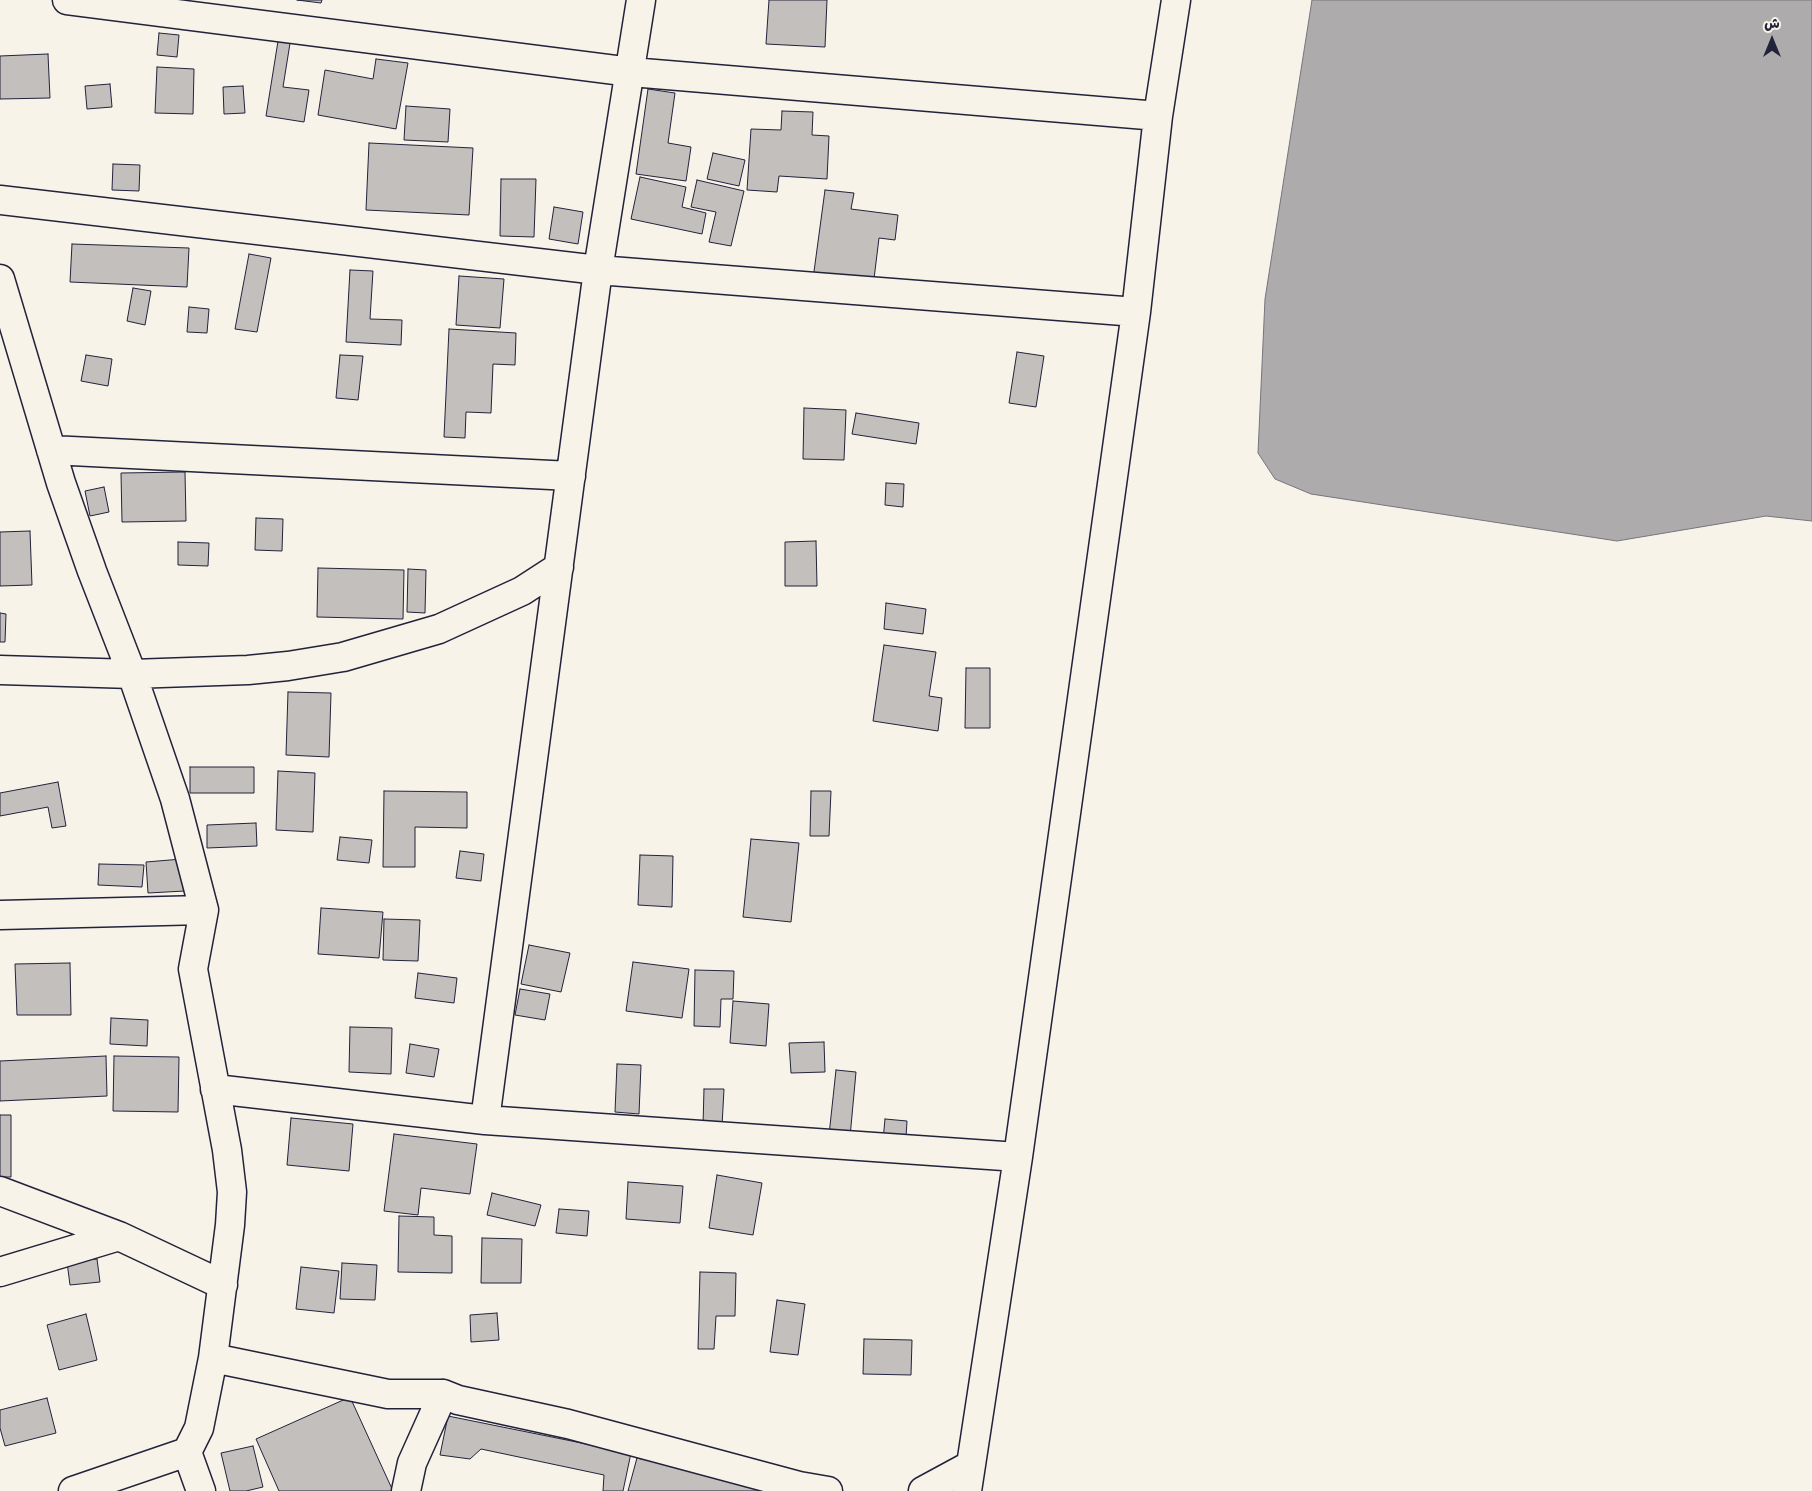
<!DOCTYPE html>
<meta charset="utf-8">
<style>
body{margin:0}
#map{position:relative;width:1812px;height:1491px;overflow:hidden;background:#f7f3e8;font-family:Dekko,"Playpen Sans Arabic",sans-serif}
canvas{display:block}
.north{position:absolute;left:1747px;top:15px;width:50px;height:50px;-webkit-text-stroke:4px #f7f3e8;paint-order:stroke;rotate:0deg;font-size:14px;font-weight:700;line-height:20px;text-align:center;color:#22223b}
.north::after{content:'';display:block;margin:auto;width:18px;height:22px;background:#22223b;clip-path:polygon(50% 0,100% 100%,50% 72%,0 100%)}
</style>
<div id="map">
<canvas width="1812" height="1491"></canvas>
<div class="north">ش</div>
</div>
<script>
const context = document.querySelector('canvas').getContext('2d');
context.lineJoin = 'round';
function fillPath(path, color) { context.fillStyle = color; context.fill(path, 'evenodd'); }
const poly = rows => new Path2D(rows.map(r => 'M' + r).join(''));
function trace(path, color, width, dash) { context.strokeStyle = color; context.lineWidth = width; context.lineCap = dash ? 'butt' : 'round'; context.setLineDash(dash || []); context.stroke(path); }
const water = poly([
 [1312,0,1812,0,1812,521,1766,516,1617,541,1311,494,1275,479,1258,453,1265,299,1312,0]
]);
fillPath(water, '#aeabad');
trace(water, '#76747f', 1);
const building = poly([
 [297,0,322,0,321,3,297,0],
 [769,0,827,0,825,47,766,44,769,0],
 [159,33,179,35,177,57,157,55,159,33],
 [279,35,291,37,283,87,309,90,304,122,266,116,279,35],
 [48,54,50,98,0,99,0,56,48,54],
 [376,59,408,63,396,129,318,115,325,70,373,79,376,59],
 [157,67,194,69,193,114,155,113,157,67],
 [110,84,112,107,87,109,85,86,110,84],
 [243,86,245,113,224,114,223,87,243,86],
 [648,89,675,93,668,143,691,147,686,181,636,174,648,89],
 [406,106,450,109,448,142,404,140,406,106],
 [782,111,813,112,812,135,829,136,827,179,779,176,777,192,747,190,751,129,781,130,782,111],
 [369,143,473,148,469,215,366,210,369,143],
 [713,153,745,160,739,186,707,179,713,153],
 [113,164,140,165,139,191,112,190,113,164],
 [640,177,686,187,682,207,706,213,702,234,631,219,640,177],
 [501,179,536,179,534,237,500,236,501,179],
 [697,180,744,191,731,246,709,242,716,212,691,207,697,180],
 [825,190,854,193,851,209,898,215,895,240,879,238,873,287,813,279,825,190],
 [554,207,583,212,578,244,549,239,554,207],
 [72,244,189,248,187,287,70,282,72,244],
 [249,254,271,258,257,332,235,329,249,254],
 [350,270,373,271,370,319,402,320,401,345,346,342,350,270],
 [459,276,504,279,500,328,456,325,459,276],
 [133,288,151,291,145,325,127,321,133,288],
 [189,307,209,309,207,333,187,332,189,307],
 [449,329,516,333,515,365,493,364,491,413,466,412,465,438,444,437,449,329],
 [1017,352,1044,356,1036,407,1009,403,1017,352],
 [86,355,112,359,108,386,81,381,86,355],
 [340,355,363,356,358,400,336,398,340,355],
 [804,408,846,410,844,460,803,459,804,408],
 [856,413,919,423,916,444,852,434,856,413],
 [185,472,186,521,122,522,121,473,185,472],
 [886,483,904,484,903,507,885,505,886,483],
 [104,487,109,512,90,516,85,491,104,487],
 [256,518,283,519,282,551,255,550,256,518],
 [30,531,32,585,0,586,0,532,30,531],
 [816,541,817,586,785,586,785,542,816,541],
 [178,542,209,543,208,566,178,565,178,542],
 [318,568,404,570,403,619,317,617,318,568],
 [408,569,426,570,425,613,407,612,408,569],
 [886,603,926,609,923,634,884,629,886,603],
 [0,613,6,614,5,642,0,642,0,613],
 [884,645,936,652,929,696,942,698,938,731,873,721,884,645],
 [966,668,990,668,990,728,965,728,966,668],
 [288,692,331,693,329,757,286,755,288,692],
 [190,767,254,767,254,793,190,793,190,767],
 [278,771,315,773,313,832,276,830,278,771],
 [58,782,66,826,52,828,48,807,0,816,0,793,58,782],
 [384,791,467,792,467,828,415,827,415,867,383,867,384,791],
 [811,791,831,791,829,836,810,836,811,791],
 [256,823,257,846,207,848,207,825,256,823],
 [340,837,372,840,369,863,337,860,340,837],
 [751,839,799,843,791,922,743,917,751,839],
 [460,851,484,854,481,881,456,878,460,851],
 [640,855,673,856,672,907,638,905,640,855],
 [182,859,185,891,148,893,146,862,182,859],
 [99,864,144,865,142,887,98,885,99,864],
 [321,908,383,912,379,958,318,954,321,908],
 [384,919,420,920,418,961,383,960,384,919],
 [529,945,570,953,561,992,521,984,529,945],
 [633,962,689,969,682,1018,626,1011,633,962],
 [70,963,71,1015,17,1015,15,964,70,963],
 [695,970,734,971,733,999,721,999,720,1027,694,1026,695,970],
 [418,973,457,978,454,1003,415,998,418,973],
 [520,989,550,994,545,1020,515,1015,520,989],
 [733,1001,769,1004,766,1046,730,1043,733,1001],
 [111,1018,148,1020,147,1046,110,1044,111,1018],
 [350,1027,392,1028,391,1074,349,1072,350,1027],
 [824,1042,825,1072,791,1073,789,1043,824,1042],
 [410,1044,439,1049,434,1077,406,1073,410,1044],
 [106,1056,107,1096,0,1101,0,1061,106,1056],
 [114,1056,179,1057,178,1112,113,1111,114,1056],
 [617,1064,641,1065,639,1114,615,1112,617,1064],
 [836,1070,856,1072,850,1137,829,1135,836,1070],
 [704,1089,724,1089,722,1126,703,1125,704,1089],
 [0,1115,11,1115,11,1177,0,1177,0,1115],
 [291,1118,353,1124,349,1171,287,1165,291,1118],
 [885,1119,907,1121,905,1153,882,1151,885,1119],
 [394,1134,477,1144,470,1194,421,1188,418,1215,384,1211,394,1134],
 [717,1175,762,1183,753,1235,709,1228,717,1175],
 [628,1182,683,1186,680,1223,626,1219,628,1182],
 [492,1193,541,1205,535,1226,487,1215,492,1193],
 [559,1209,589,1211,587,1236,556,1233,559,1209],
 [399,1216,434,1217,434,1235,452,1236,452,1273,398,1272,399,1216],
 [482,1238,522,1239,521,1283,481,1283,482,1238],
 [97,1259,100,1282,70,1285,67,1262,97,1259],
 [342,1263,377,1265,375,1300,340,1299,342,1263],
 [301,1267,339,1271,334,1313,296,1309,301,1267],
 [700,1272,736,1273,735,1316,716,1316,714,1349,698,1349,700,1272],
 [777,1300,805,1304,798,1355,770,1352,777,1300],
 [497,1313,499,1340,471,1342,470,1315,497,1313],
 [86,1314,97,1360,59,1370,47,1325,86,1314],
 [864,1339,912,1340,911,1375,863,1374,864,1339],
 [350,1397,393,1491,279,1491,256,1439,350,1397],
 [47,1398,56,1433,5,1446,0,1428,0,1410,47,1398],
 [448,1416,631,1453,623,1491,603,1491,604,1475,481,1449,470,1459,440,1455,448,1416],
 [253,1446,263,1487,246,1491,230,1491,221,1453,253,1446],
 [637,1458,794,1491,628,1491,637,1458]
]);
fillPath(building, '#c2bfbd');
trace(building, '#22223b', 1);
const minor = poly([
 [67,0,631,72,1158,116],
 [0,200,598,270,1136,312],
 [0,279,61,483,92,571,132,674,175,799,204,910,193,969,227,1150,232,1192,230,1225,213,1358,199,1428,187,1452,201,1491],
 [51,450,571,476],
 [0,670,132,674,248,670,288,666,343,657,439,629,522,591,559,567],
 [0,915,204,910],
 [215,1089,485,1120,1018,1157],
 [485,1120,598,270,641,0],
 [0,1191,119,1236,223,1285],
 [0,1272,119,1236],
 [213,1358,388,1394,443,1394,458,1400,568,1424,799,1486,828,1491],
 [73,1491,187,1452],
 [406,1491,412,1463,443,1394],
 [923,1491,971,1465],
 [967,1491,1018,1157,1136,312,1158,116,1176,0]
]);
trace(minor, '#22223b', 31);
trace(minor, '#f7f3e8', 28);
</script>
